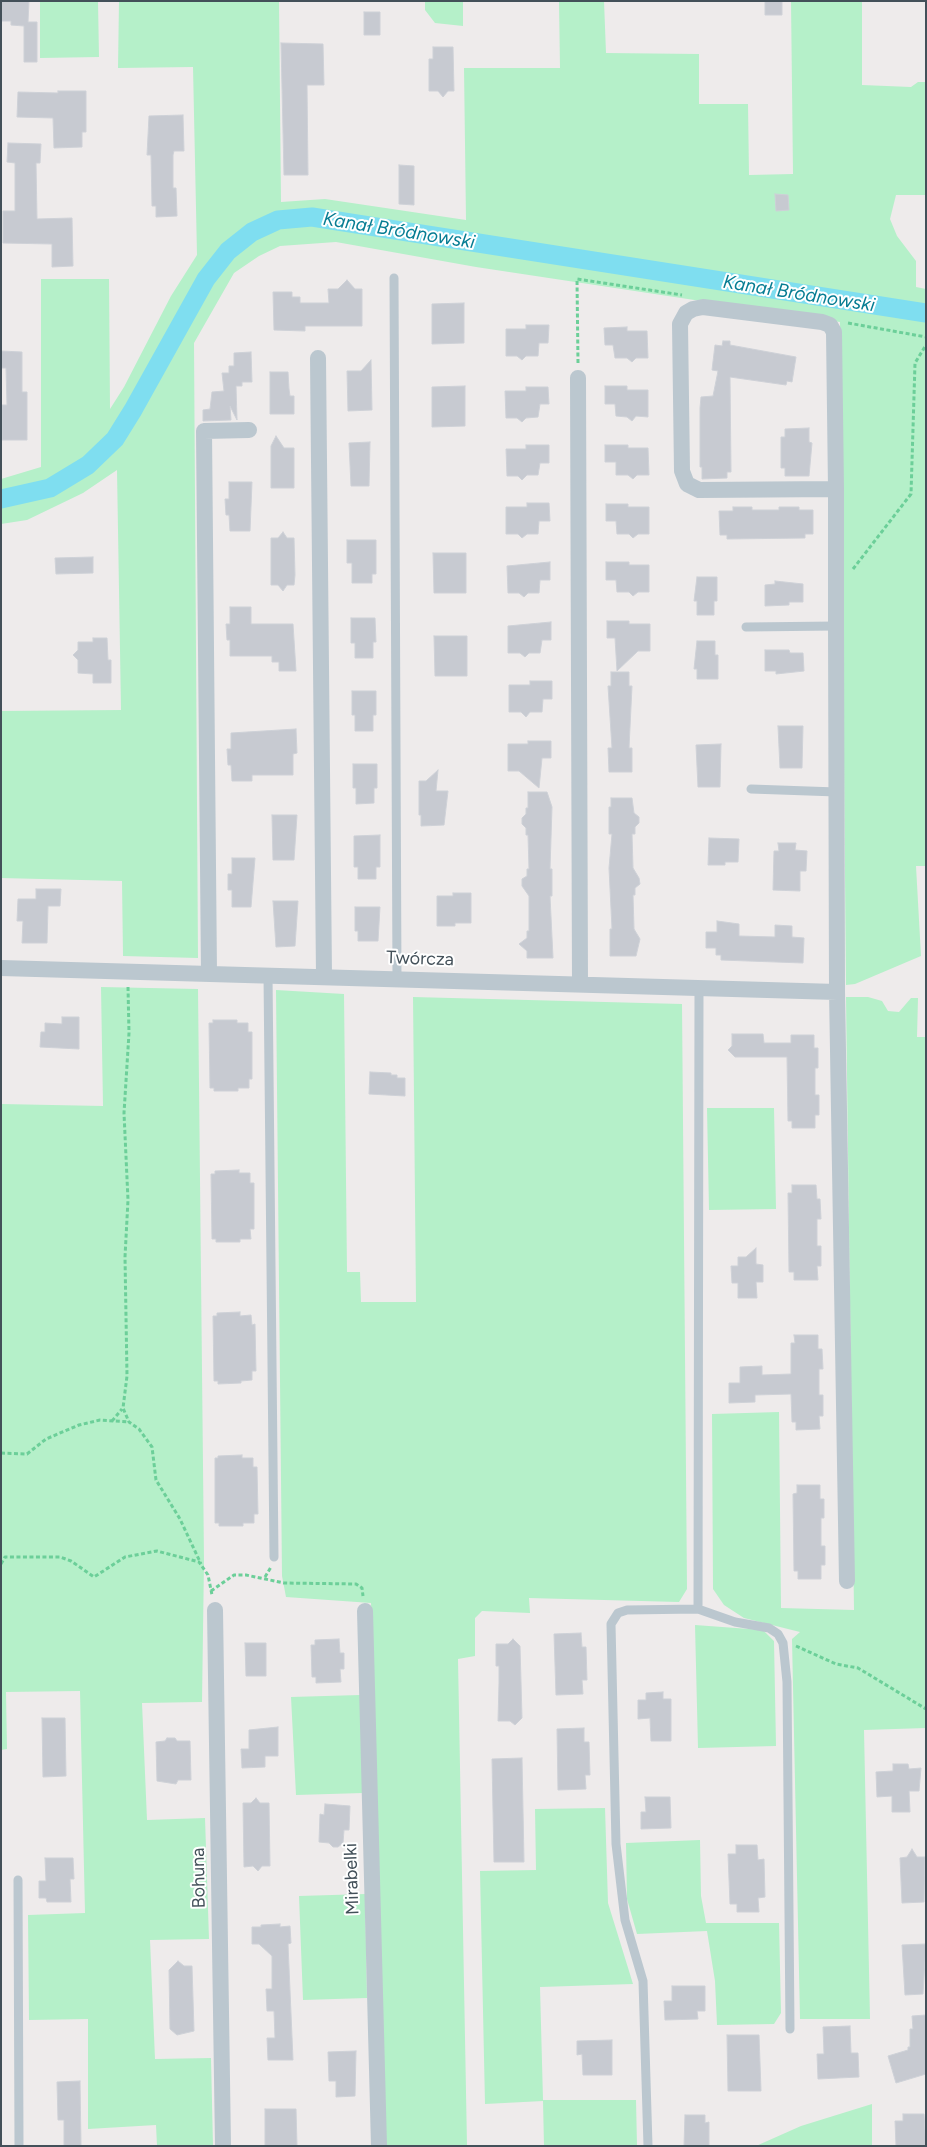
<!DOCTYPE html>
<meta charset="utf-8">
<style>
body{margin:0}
#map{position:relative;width:927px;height:2147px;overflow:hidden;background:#eeebeb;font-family:Figtree,sans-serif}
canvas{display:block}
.frame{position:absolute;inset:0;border:2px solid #435059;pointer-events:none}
</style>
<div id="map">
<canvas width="927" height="2147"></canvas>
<div class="frame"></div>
</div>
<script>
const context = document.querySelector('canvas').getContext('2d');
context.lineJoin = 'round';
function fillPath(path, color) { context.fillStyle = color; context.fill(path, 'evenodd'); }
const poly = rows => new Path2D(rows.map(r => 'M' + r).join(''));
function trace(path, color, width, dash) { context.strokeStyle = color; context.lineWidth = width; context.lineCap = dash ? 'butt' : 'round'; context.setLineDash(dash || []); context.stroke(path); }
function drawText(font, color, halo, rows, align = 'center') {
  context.font = font + ' Figtree,sans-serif'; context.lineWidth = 4; context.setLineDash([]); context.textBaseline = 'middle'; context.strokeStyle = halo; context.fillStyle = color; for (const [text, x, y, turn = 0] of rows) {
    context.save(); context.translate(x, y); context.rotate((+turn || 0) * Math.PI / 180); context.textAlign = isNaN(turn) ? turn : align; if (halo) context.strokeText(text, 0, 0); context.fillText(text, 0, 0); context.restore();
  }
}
fillPath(poly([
 [40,1,98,1,99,57,40,58],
 [119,1,279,1,281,202,325,199,466,220,464,68,560,68,559,1,604,1,606,53,699,54,699,104,748,104,749,175,793,174,791,1,862,1,862,85,911,87,918,82,926,82,926,195,896,195,890,219,897,236,916,261,916,287,926,289,926,866,916,866,921,956,855,984,846,985,840,322,476,267,336,242,280,246,259,256,234,273,194,343,198,958,123,956,122,881,1,878,1,711,121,710,117,470,83,493,27,520,1,524,1,479,41,467,41,279,109,279,110,409,124,387,171,296,197,255,193,67,118,68],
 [425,1,463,1,463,26,435,23,425,10],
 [101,987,198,989,204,1561,202,1702,142,1703,147,1820,205,1818,209,1939,150,1940,155,2059,211,2058,213,2146,157,2146,156,2125,88,2129,88,2019,29,2020,28,1915,85,1913,80,1691,6,1692,7,1749,1,1750,1,1104,103,1106],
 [276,990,344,994,347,1272,360,1272,361,1302,416,1302,413,997,682,1004,687,1589,679,1602,529,1598,530,1613,482,1611,475,1618,475,1656,458,1659,467,2146,383,2146,371,1603,286,1597,282,1576],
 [846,997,868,997,882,1001,888,1011,899,1012,911,998,918,998,917,1037,926,1037,926,1728,864,1730,870,2019,800,2019,792,1639,800,1632,744,1618,724,1605,713,1589,712,1414,779,1412,781,1608,854,1610],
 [707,1108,774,1108,776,1209,709,1210],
 [695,1625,763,1630,774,1641,776,1746,698,1748],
 [360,1695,363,1793,296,1795,291,1697],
 [605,1808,608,1903,633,1984,540,1987,543,2100,636,2100,637,2146,544,2146,543,2101,485,2104,480,1871,536,1870,535,1809],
 [700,1840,701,1896,706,1923,779,1923,781,2013,774,2024,717,2025,715,1981,707,1931,637,1934,627,1899,626,1843],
 [365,1894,367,1998,303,2000,299,1896],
 [872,2104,872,2146,756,2146,801,2126]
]), '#b5f0c9');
trace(poly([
 [1,499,50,488,88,465,115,439,133,410,206,279,228,251,252,232,278,220,312,217,926,313]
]), '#7fdef0', 19);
const building = poly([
 [1,1,29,1,28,22,37,22,37,62,24,62,24,26,11,25,11,21,1,21,1,1],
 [765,1,782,1,782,15,765,15,765,1],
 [364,12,380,12,380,35,364,35,364,12],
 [281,43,323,44,324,85,307,85,308,175,284,175,281,43],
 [433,47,453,47,454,91,448,91,443,97,438,91,429,91,429,59,433,59,433,47],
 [58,91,86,91,86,132,82,132,82,147,54,148,53,118,17,117,18,92,58,93,58,91],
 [183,115,184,151,174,151,173,155,173,188,176,188,177,216,156,217,156,206,152,206,151,155,147,155,149,116,183,115],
 [8,143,41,144,40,163,36,163,37,219,72,218,73,266,52,267,52,244,3,243,3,211,15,211,15,163,7,162,8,143],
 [399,165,414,166,414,205,399,204,399,165],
 [775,194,788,195,789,210,776,211,775,194],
 [347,280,355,289,362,289,362,326,305,326,305,331,274,330,273,292,292,292,292,297,300,297,300,303,329,303,328,289,338,289,347,280],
 [464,303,464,343,432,344,432,304,464,303],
 [526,325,549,325,548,343,539,343,538,356,526,356,522,360,517,356,506,356,506,329,526,329,526,325],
 [627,327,627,331,647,331,648,358,636,358,632,362,627,358,615,358,613,345,605,345,604,328,627,327],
 [723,341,730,341,730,345,796,357,792,382,787,381,786,385,730,377,731,472,727,472,727,478,702,479,702,467,700,467,700,408,701,397,713,396,718,371,712,370,715,345,722,346,723,341],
 [1,351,22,352,22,392,27,392,27,440,2,440,2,405,7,405,6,368,1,368,1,351],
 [251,352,252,382,242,382,242,386,236,386,237,420,230,406,231,420,203,421,203,410,210,409,212,392,224,391,222,373,229,373,229,366,234,366,234,353,251,352],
 [371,360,372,410,348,411,347,371,361,371,371,360],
 [270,372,288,372,289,389,290,396,294,396,294,414,270,414,270,372],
 [465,386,465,426,432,427,432,387,465,386],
 [605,386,627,386,627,390,648,390,648,417,636,416,632,421,627,417,616,416,615,404,605,404,605,386],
 [526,387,548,387,549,404,540,404,538,417,526,418,522,422,517,418,506,418,505,391,526,391,526,387],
 [809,428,809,442,812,443,809,476,785,476,785,468,781,468,781,437,785,437,785,429,809,428],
 [276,436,284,448,294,448,294,488,271,488,271,446,276,436],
 [370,442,369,486,351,486,349,443,370,442],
 [526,445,549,445,549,463,540,463,538,475,527,475,522,480,518,476,507,476,506,449,526,449,526,445],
 [605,445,628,445,628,448,648,448,649,475,637,475,633,479,628,475,616,475,616,462,605,462,605,445],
 [229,482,252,482,250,531,230,531,229,515,226,515,225,499,229,499,229,482],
 [527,503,549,503,550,521,539,521,538,534,527,534,522,538,518,534,506,534,506,507,527,507,527,503],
 [606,504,628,504,628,507,649,507,649,534,638,534,633,538,629,534,617,534,616,521,606,521,606,504],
 [733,507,752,507,752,510,779,510,779,507,799,507,799,510,813,510,813,534,805,534,805,538,727,539,727,535,720,535,719,511,733,511,733,507],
 [283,532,287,538,294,538,295,575,294,585,287,585,283,591,278,585,271,585,271,538,278,538,283,532],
 [347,540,376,540,376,574,372,574,372,583,352,583,352,563,347,563,347,540],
 [433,553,466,553,466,593,434,593,433,553],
 [93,557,93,573,56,574,55,558,93,557],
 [550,562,550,580,540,580,539,593,528,593,524,597,519,593,508,593,507,566,550,562],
 [606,562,629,562,629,565,649,565,649,592,638,592,633,596,629,592,617,592,616,580,606,580,606,562],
 [697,577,717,577,717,601,714,601,714,615,697,615,697,601,694,601,697,577],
 [775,581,803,584,803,602,789,602,789,605,765,606,765,585,775,584,775,581],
 [230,607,251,607,251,624,293,624,296,671,279,671,279,662,272,662,272,656,230,656,230,640,227,640,226,624,230,624,230,607],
 [351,618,375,618,376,642,373,642,373,658,355,658,355,643,351,643,351,618],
 [607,621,629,621,629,624,650,624,650,651,638,651,617,671,615,638,607,638,607,621],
 [551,622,551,640,542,640,540,653,529,653,525,657,520,653,508,653,508,626,551,622],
 [434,636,467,636,467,676,435,676,434,636],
 [93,638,107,638,108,660,111,660,111,683,93,683,93,674,78,673,78,660,73,655,78,650,78,642,93,642,93,638],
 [697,641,715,641,715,655,718,655,718,679,697,679,697,669,694,669,697,641],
 [765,650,789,650,790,653,803,653,804,671,776,674,776,671,765,671,765,650],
 [611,672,629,672,629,686,632,686,629,748,632,748,632,772,609,772,608,748,612,748,608,686,611,686,611,672],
 [530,681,552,681,552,699,543,699,542,712,530,712,526,717,521,712,509,712,509,685,530,685,530,681],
 [352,691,376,691,376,715,373,715,373,731,355,731,355,715,352,715,352,691],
 [778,726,803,726,802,768,780,768,778,726],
 [296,729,297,753,293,754,293,775,252,775,252,781,232,781,231,765,228,765,227,749,231,749,231,733,296,729],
 [528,741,551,741,551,758,542,758,539,788,519,771,508,771,508,744,528,744,528,741],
 [721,744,720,787,698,787,696,745,721,744],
 [353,764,377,764,377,788,374,788,374,803,356,804,356,788,353,788,353,764],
 [438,770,436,791,448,791,444,825,421,826,421,815,419,815,419,781,426,781,438,770],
 [528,792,547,792,552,807,550,869,552,869,552,896,550,896,553,958,527,958,527,951,519,944,527,938,527,931,529,931,529,896,522,886,522,879,527,876,527,869,529,869,528,835,526,835,526,828,522,824,522,818,526,814,526,808,528,808,528,792],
 [611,798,632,798,634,813,639,817,639,823,635,827,635,834,632,834,633,868,639,878,640,884,635,888,635,895,633,895,634,929,640,939,636,956,610,956,610,929,612,929,609,868,612,834,609,834,609,807,611,807,611,798],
 [272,815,297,815,294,860,273,860,272,815],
 [380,835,380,867,376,867,376,879,358,879,358,867,354,867,354,836,380,835],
 [709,838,739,839,738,862,725,862,725,865,708,865,709,838],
 [778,843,796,843,795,850,807,851,806,871,800,871,800,891,773,890,774,851,779,851,778,843],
 [232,858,255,858,251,907,232,907,232,890,228,890,228,874,232,874,232,858],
 [36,889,61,889,60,906,48,906,47,943,22,943,23,921,17,921,18,899,36,899,36,889],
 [453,893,471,893,471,923,455,923,455,926,437,926,437,896,453,896,453,893],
 [273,901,298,901,295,946,276,947,273,901],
 [355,907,380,907,378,941,358,941,358,931,355,931,355,907],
 [717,921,739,924,739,936,775,937,775,925,792,926,792,937,804,938,803,963,721,960,721,955,716,955,716,948,706,948,706,932,717,932,717,921],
 [62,1017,79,1017,79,1049,40,1047,41,1032,45,1032,45,1023,62,1024,62,1017],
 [213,1020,237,1020,237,1023,248,1023,248,1032,252,1032,252,1079,249,1079,249,1088,238,1088,238,1091,214,1091,214,1088,210,1088,209,1023,213,1023,213,1020],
 [732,1034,763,1034,764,1043,791,1043,791,1035,814,1035,814,1048,818,1048,818,1068,815,1068,815,1095,819,1095,819,1115,815,1115,815,1128,792,1128,792,1121,788,1121,787,1057,735,1057,728,1050,732,1046,732,1034],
 [370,1072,391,1073,391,1075,397,1075,397,1078,405,1078,405,1096,369,1094,370,1072],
 [239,1170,239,1173,250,1173,250,1183,254,1183,254,1229,250,1229,251,1239,240,1239,240,1242,216,1242,216,1239,212,1239,211,1174,215,1174,215,1171,239,1170],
 [792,1185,816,1185,817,1199,820,1199,821,1219,817,1219,817,1246,821,1246,821,1266,817,1266,818,1280,794,1280,794,1272,789,1272,788,1193,792,1193,792,1185],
 [756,1248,756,1264,763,1265,763,1282,756,1282,757,1298,738,1298,738,1283,732,1283,731,1266,738,1266,738,1257,746,1257,756,1248],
 [240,1312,240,1316,251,1315,252,1325,255,1324,256,1371,252,1371,252,1380,241,1381,241,1383,218,1384,218,1381,214,1381,213,1316,217,1316,217,1313,240,1312],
 [794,1335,818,1335,818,1349,822,1349,823,1369,819,1369,819,1395,823,1395,823,1416,819,1416,820,1429,796,1430,796,1422,792,1422,791,1394,755,1395,755,1402,729,1403,729,1383,740,1383,740,1367,762,1366,762,1375,791,1374,791,1343,795,1343,794,1335],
 [242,1455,242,1458,253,1458,253,1467,257,1467,258,1514,254,1514,254,1523,243,1523,243,1526,219,1526,219,1523,215,1523,215,1458,218,1458,218,1456,242,1455],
 [797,1485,820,1485,820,1499,824,1499,824,1518,821,1518,821,1546,825,1546,825,1565,821,1565,821,1579,798,1579,798,1571,794,1571,793,1494,797,1493,797,1485],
 [581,1633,582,1647,586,1647,587,1680,582,1680,583,1694,556,1695,554,1634,581,1633],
 [339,1639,340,1653,344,1653,344,1669,340,1669,341,1682,316,1683,316,1677,312,1677,311,1645,315,1645,315,1640,339,1639],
 [513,1639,520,1646,522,1718,515,1725,510,1721,498,1721,499,1683,499,1666,496,1666,496,1644,508,1644,513,1639],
 [245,1643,266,1643,266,1676,246,1676,245,1643],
 [663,1692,663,1699,671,1699,671,1741,651,1741,650,1718,638,1719,638,1700,646,1700,646,1693,663,1692],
 [42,1718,65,1718,66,1776,43,1777,42,1718],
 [278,1727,278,1756,265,1756,265,1767,242,1768,241,1749,249,1749,249,1730,278,1727],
 [584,1728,584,1742,589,1742,590,1775,585,1775,586,1789,558,1790,557,1729,584,1728],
 [167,1738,175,1738,177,1741,190,1741,191,1780,178,1780,176,1784,157,1781,156,1742,165,1741,167,1738],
 [522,1758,524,1862,494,1862,492,1759,522,1758],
 [893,1764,908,1764,909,1769,921,1768,919,1791,909,1791,910,1812,892,1812,892,1796,877,1797,876,1772,893,1771,893,1764],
 [645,1797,670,1797,671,1828,641,1829,641,1812,646,1812,645,1797],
 [256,1798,260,1803,269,1803,270,1866,262,1866,258,1871,253,1866,244,1867,243,1803,251,1803,256,1798],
 [325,1804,350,1806,349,1830,344,1830,343,1843,338,1847,333,1847,329,1843,319,1842,320,1814,324,1815,325,1804],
 [736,1845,757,1845,758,1860,764,1859,765,1897,758,1898,759,1912,737,1912,737,1904,730,1904,728,1854,736,1854,736,1845],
 [912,1849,917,1857,925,1857,924,1902,902,1903,900,1858,907,1857,912,1849],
 [45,1858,73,1858,74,1879,70,1879,71,1902,47,1902,46,1898,39,1898,39,1881,46,1881,45,1858],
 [280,1924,280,1927,290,1926,291,1943,288,1944,293,2060,268,2060,267,2038,275,2038,274,2011,267,2011,266,1989,272,1989,272,1956,259,1944,252,1944,252,1927,261,1927,261,1925,280,1924],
 [926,1944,923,1994,905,1995,902,1945,926,1944],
 [178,1961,184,1966,192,1966,194,2031,177,2035,170,2029,169,1970,178,1961],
 [672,1986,705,1986,705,2011,697,2011,698,2019,665,2020,664,2001,672,2001,672,1986],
 [926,2015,926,2074,896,2083,888,2056,908,2050,908,2047,910,2047,910,2029,913,2029,912,2016,926,2015],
 [850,2026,851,2053,858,2053,859,2077,818,2079,817,2054,824,2054,823,2027,850,2026],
 [727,2035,759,2035,761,2091,728,2091,727,2035],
 [612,2040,612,2075,583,2075,582,2054,577,2055,577,2041,612,2040],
 [356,2051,355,2096,336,2097,336,2081,329,2081,328,2052,356,2051],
 [80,2081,81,2146,64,2146,64,2120,58,2120,57,2082,80,2081],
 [265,2109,296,2109,297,2146,265,2146,265,2109],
 [903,2114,924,2114,926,2146,896,2146,895,2121,903,2121,903,2114],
 [685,2115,705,2115,705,2123,709,2122,709,2146,684,2146,685,2115]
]);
fillPath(building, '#c7cad1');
trace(building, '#ced1d7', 1);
trace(poly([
 [848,323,926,337],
 [578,363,577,279,682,295],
 [853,569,911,494,915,363,926,345],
 [128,987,129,1033,124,1113,128,1200,125,1257,127,1376,123,1408,129,1422,139,1429,152,1447,156,1480,180,1519,201,1564],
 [112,1421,122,1409],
 [1,1453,27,1454,46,1439,79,1425,100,1420,129,1422],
 [1,1564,5,1557,60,1557,71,1561,94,1577,125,1557,157,1551,199,1562,208,1575,212,1595],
 [265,1577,271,1567],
 [211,1591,234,1575,246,1575,284,1583,356,1584,362,1588,363,1596],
 [796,1646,836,1664,858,1668,926,1709]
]), '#6ccf99', 3, [4, 2.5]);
trace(poly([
 [394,278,397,978],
 [746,627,836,626],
 [751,789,837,792],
 [268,975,274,1557],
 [698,1609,699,987],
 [18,1880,19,2146],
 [648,2146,643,1981,625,1920,616,1844,611,1624,618,1613,627,1610,698,1609,735,1622,769,1628,778,1634,783,1643,787,1682,790,2029]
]), '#bbc7cf', 9);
trace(poly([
 [318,358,324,976],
 [578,378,580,984],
 [836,489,699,490,687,484,682,471,680,324,686,313,693,309,703,307,822,322,830,325,834,332,836,489,836,626,837,992,847,1581],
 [1,968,837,992],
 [209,974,204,431,249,430],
 [215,1610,223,2146],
 [365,1611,379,2146]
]), '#bbc7cf', 16);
drawText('18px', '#435059', '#fff', [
 ["Twórcza",420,959,2],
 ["Bohuna",199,1878,-91],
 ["Mirabelki",352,1879,-92]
]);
drawText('italic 19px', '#077d93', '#fff', [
 ["Kanał Bródnowski",399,231,9],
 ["Kanał Bródnowski",799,294,9]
]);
</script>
